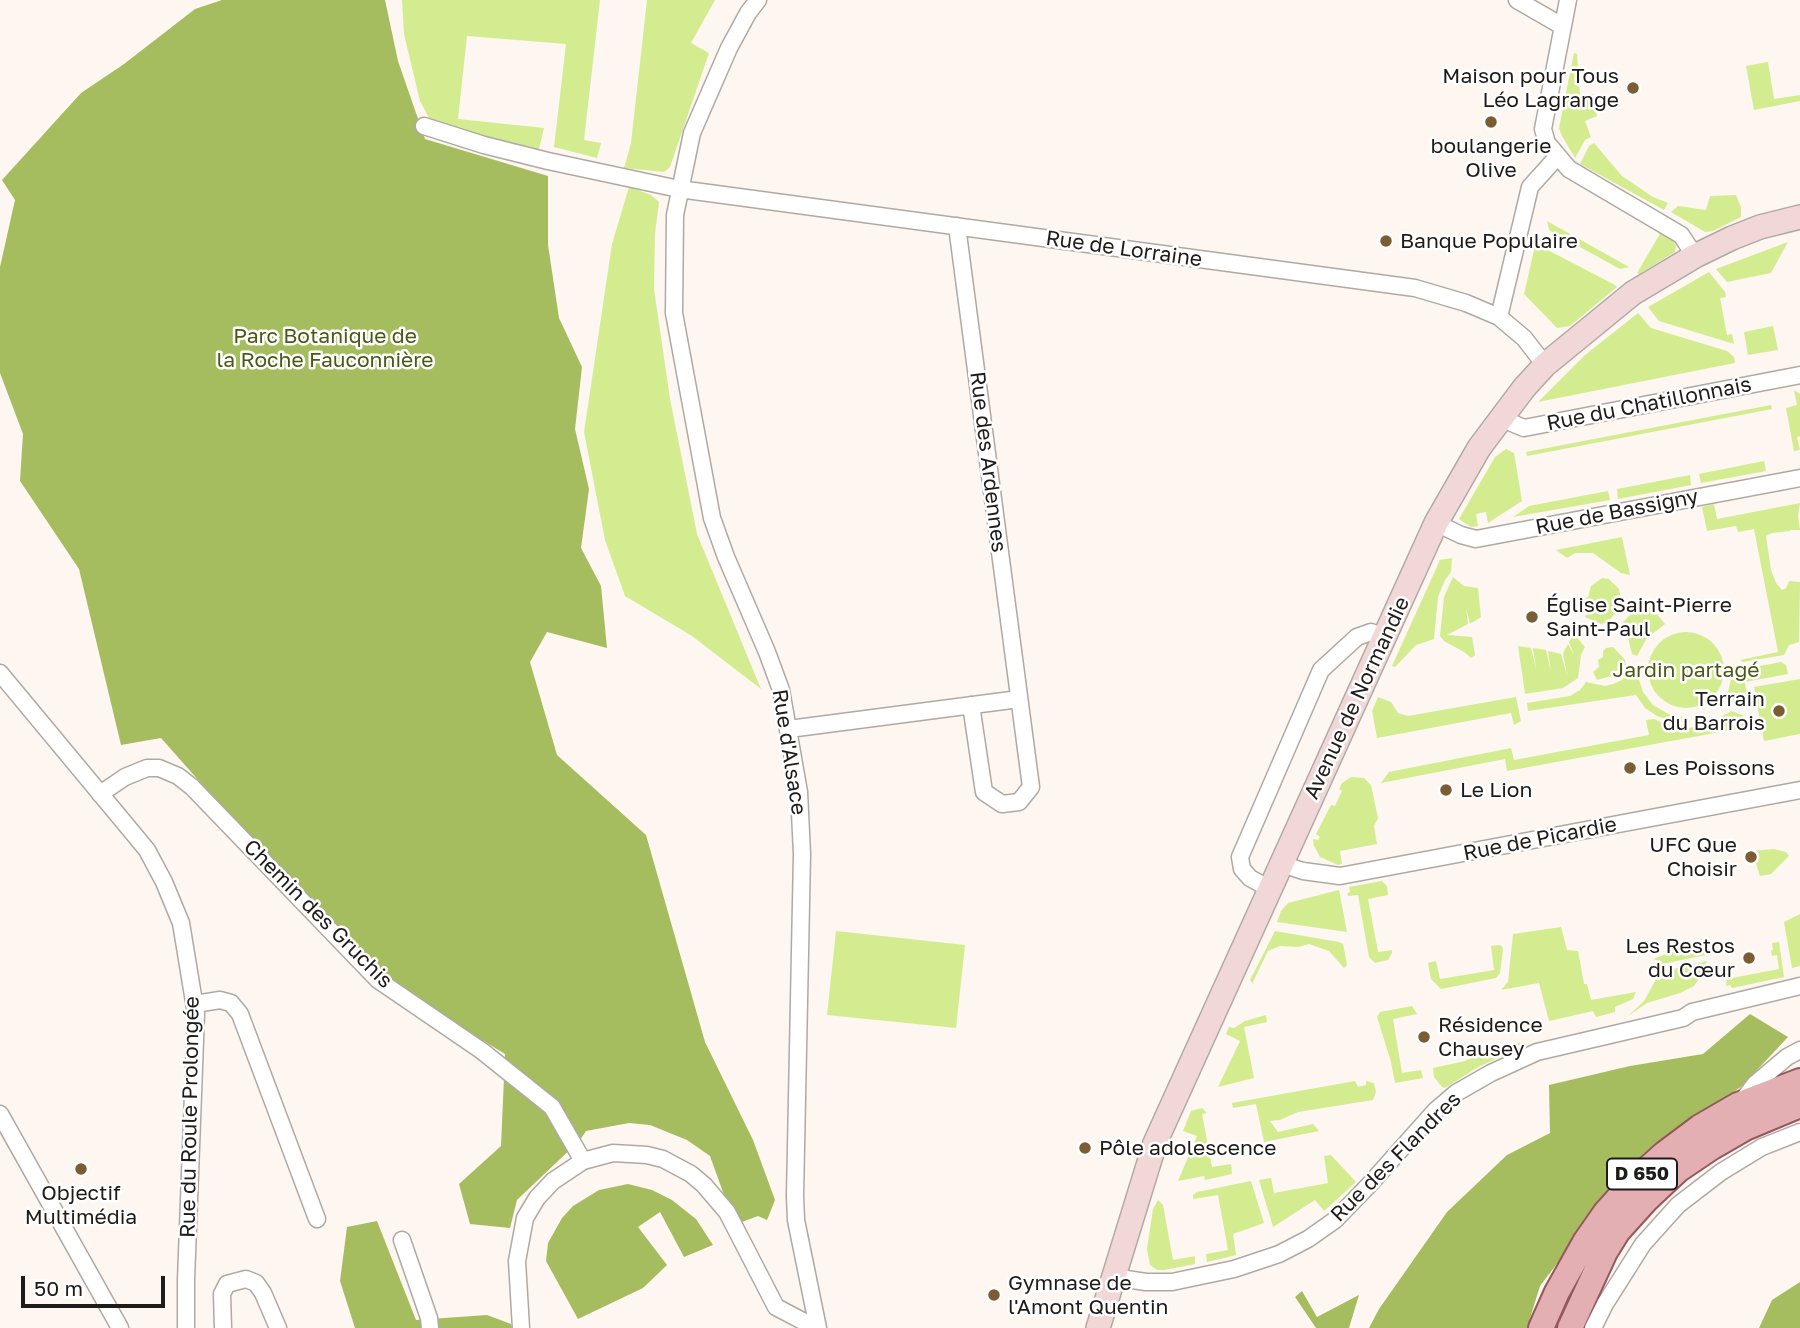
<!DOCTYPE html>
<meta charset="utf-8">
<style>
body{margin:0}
#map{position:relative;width:1800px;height:1328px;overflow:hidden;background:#fef6f0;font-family:"Golos Text",sans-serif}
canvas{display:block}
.scale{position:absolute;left:21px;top:1276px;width:144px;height:32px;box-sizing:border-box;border:4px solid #1e1b19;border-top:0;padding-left:9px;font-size:21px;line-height:24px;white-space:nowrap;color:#1e1b19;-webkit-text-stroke:5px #fff;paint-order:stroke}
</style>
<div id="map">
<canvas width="1800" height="1328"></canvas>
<div class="scale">50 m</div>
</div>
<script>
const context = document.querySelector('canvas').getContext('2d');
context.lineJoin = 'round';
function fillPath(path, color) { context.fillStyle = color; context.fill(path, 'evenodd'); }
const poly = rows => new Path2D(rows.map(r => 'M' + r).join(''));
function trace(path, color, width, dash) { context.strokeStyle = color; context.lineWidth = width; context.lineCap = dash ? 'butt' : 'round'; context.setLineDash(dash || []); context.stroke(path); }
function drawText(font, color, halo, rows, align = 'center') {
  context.font = font + ' "Golos Text",sans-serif'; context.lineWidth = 5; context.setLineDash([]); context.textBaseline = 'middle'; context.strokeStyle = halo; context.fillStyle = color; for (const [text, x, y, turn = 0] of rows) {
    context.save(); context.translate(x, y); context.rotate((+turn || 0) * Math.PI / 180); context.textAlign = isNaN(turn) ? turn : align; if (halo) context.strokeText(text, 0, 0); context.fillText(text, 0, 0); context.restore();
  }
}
fillPath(poly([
 [402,0,600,0,584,140,601,143,597,158,554,147,566,44,467,36,458,119,544,128,539,149,442,127,429,118,420,101,404,34],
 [647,0,715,0,691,43,709,53,670,167,664,172,624,168,631,143],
 [1574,53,1577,54,1580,95,1593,94,1597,116,1585,121,1591,137,1585,140,1575,158,1562,136,1559,128],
 [1768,62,1774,99,1800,95,1800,101,1754,110,1746,66],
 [1594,143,1622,176,1653,197,1668,203,1664,210,1580,164,1589,146],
 [629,187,651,195,659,202,655,234,654,289,670,399,697,534,761,689,692,636,625,596,605,540,584,432,612,244],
 [1736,195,1741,207,1741,217,1713,231,1705,232,1671,212,1678,206,1706,210,1710,196],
 [1547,221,1629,267,1620,269,1549,230],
 [1661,232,1673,240,1676,246,1675,252,1639,274,1637,273],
 [1788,242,1771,273,1727,282,1716,269],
 [1538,245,1615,285,1617,287,1570,326,1557,328,1524,294,1535,246],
 [1709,272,1725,292,1726,297,1720,298,1727,335,1732,334,1734,344,1659,321,1648,307],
 [1638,313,1651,328,1727,351,1734,357,1735,363,1538,402,1585,355],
 [1773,326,1778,350,1748,355,1744,332],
 [1794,390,1800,394,1800,436,1797,437,1800,450,1794,451,1786,408,1797,405],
 [1771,405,1772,409,1527,456,1526,452],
 [1506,449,1514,453,1522,501,1488,523,1486,512,1476,514,1478,526,1471,527,1459,519,1495,457],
 [1764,461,1766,471,1701,483,1699,474],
 [1690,475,1691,485,1618,499,1617,489],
 [1608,491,1610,500,1513,517,1529,506],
 [1800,503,1798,516,1800,530,1790,530,1790,531,1772,533,1766,536,1771,570,1776,583,1782,590,1786,588,1789,581,1800,582,1799,642,1789,645,1784,655,1743,662,1740,660,1778,652,1754,529,1738,532,1736,526,1707,531,1702,507,1714,504,1717,519],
 [1622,537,1630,575,1621,573,1593,553,1575,553,1567,558,1556,550],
 [1452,558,1451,572,1445,580,1438,597,1434,639,1416,645,1395,667,1392,666,1440,560],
 [1453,577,1464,586,1478,588,1481,617,1470,624,1466,608,1468,624,1447,635,1472,637,1475,655,1471,658,1464,652,1444,641,1440,636,1444,597],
 [1602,578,1609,579,1619,589,1622,605,1608,622,1601,624,1585,617,1588,611,1603,606,1589,608,1580,602,1588,597,1591,586],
 [1651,607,1665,624,1651,635,1649,634,1637,656,1632,654,1628,638,1617,629,1635,609],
 '1648 670a38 38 0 1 1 76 0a38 38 0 1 1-76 0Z',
 [1574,634,1585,647,1581,655,1578,678,1563,688,1525,694,1518,646,1531,648,1536,669,1533,648,1546,650,1551,672,1548,651,1561,654,1567,676,1563,653,1568,644,1574,655,1569,642],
 [1613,647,1625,660,1627,668,1615,671,1611,676,1597,680,1593,672,1599,667,1598,660,1603,657,1603,651,1606,648],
 [1781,662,1786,665,1788,674,1745,682,1748,708,1728,701,1727,696,1733,671],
 [1631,669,1636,670,1643,692,1653,705,1672,716,1688,718,1689,723,1671,721,1657,716,1645,708,1636,695,1528,711,1527,703,1570,696,1580,690,1586,682,1605,686,1613,684,1622,680],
 [1800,679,1800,734,1764,741,1754,687],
 [1378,697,1391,702,1398,713,1408,716,1516,697,1521,721,1514,725,1511,713,1377,738,1372,711],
 [1732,711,1742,715,1753,726,1507,771,1505,759,1381,783,1389,772,1511,748,1514,760,1649,735,1646,720,1654,719,1669,726,1690,728,1708,723],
 [1351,777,1364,778,1371,785,1378,818,1374,826,1377,844,1340,851,1342,864,1338,865,1320,857,1314,846,1313,839,1318,840,1320,837,1316,834,1331,805,1335,806,1342,791,1339,789,1342,783],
 [1774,849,1786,852,1789,856,1771,874,1760,876,1752,851],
 [1382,881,1387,886,1388,895,1368,899,1378,952,1392,950,1392,953,1388,960,1375,963,1369,957,1358,895,1348,896,1347,893,1350,892,1349,887],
 [1339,890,1347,932,1277,922,1281,911,1288,903],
 [1800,914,1800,966,1792,968,1784,922],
 [1561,927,1567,950,1578,951,1584,984,1587,984,1591,1000,1636,992,1633,999,1615,1007,1615,1012,1596,1017,1593,1011,1549,1021,1539,983,1501,990,1508,982,1513,934],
 [836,931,965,945,956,1028,827,1015],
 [1275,931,1339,942,1343,944,1347,965,1344,968,1329,951,1309,944,1298,947,1280,946,1268,951,1253,982,1254,985,1250,980],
 [1702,939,1706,955,1662,964,1654,959],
 [1779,942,1784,977,1732,988,1730,985,1726,986,1727,979,1779,969,1777,955,1772,956,1771,950,1773,950,1772,943],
 [1499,945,1502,946,1503,950,1500,973,1496,978,1441,989,1431,979,1428,963,1436,961,1440,979,1494,970,1491,946],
 [1707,961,1702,975,1694,986,1680,993,1647,1003,1628,1016,1644,1001,1660,972],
 [1412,1006,1417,1014,1393,1019,1402,1073,1421,1070,1423,1078,1395,1083,1391,1062,1377,1017,1380,1012],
 [1266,1015,1267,1022,1244,1027,1254,1078,1218,1087,1240,1041,1226,1034,1229,1027,1234,1028,1245,1021],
 [1524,1042,1525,1046,1478,1067,1445,1088,1442,1087,1434,1077,1433,1068,1465,1061,1474,1057,1481,1050],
 [1355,1081,1358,1087,1366,1085,1366,1081,1374,1083,1376,1092,1373,1100,1298,1112,1280,1120,1270,1121,1278,1132,1313,1124,1319,1131,1264,1142,1256,1104,1233,1108,1232,1103],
 [1202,1108,1207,1113,1202,1114,1212,1167,1231,1164,1232,1174,1205,1180,1204,1176,1178,1181,1197,1136,1183,1131,1191,1111],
 [1331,1155,1356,1182,1324,1211,1315,1200,1273,1227,1259,1180,1271,1178,1274,1193,1328,1183,1324,1156],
 [1251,1181,1264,1223,1233,1234,1236,1255,1207,1262,1206,1254,1228,1250,1218,1195,1193,1199,1193,1195,1197,1192],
 [1158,1200,1163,1205,1173,1260,1195,1256,1195,1264,1164,1270,1157,1270,1150,1265,1147,1249,1153,1209]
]), '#d3ec90');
fillPath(poly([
 [222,0,385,0,398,61,425,139,548,176,548,245,559,318,582,367,575,429,589,489,581,548,601,586,607,648,547,632,530,662,557,755,646,835,705,1042,753,1140,775,1200,767,1220,758,1216,742,1222,724,1195,710,1156,687,1140,650,1125,629,1123,586,1131,580,1140,517,1200,510,1228,470,1224,459,1184,501,1146,505,1054,400,990,338,938,161,738,121,745,79,569,20,481,23,434,0,373,0,267,15,200,2,180,81,93,124,64,195,9],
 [1750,1014,1788,1037,1743,1085,1626,1173,1540,1286,1527,1328,1369,1328,1379,1309,1447,1212,1507,1155,1550,1133,1549,1085,1630,1066,1703,1054],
 [628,1184,652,1190,672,1200,696,1219,713,1245,684,1257,660,1212,638,1227,667,1265,643,1288,578,1319,546,1261,548,1243,562,1218,573,1206,599,1190],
 [377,1221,416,1320,487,1315,511,1324,512,1328,355,1328,340,1281,347,1227],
 [1800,1282,1800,1328,1759,1328,1772,1300],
 [1302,1291,1317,1317,1359,1295,1349,1328,1316,1328,1295,1297]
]), '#a5bd5f');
const minor = poly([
 [758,0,748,13,729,48,692,133,675,215,674,313,712,518,726,557,767,652,781,690,799,792,802,854,795,1196,796,1220,818,1328],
 [1517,0,1562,26],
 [1568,0,1543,129,1547,143,1569,169,1681,235,1695,256],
 [424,126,484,145,548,161,679,189,1415,288,1466,303,1499,317,1524,338,1545,365],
 [957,226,1031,787,1019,802,1002,804,984,792,971,705],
 [1499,317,1530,187,1557,157],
 [1500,418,1524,428,1800,375],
 [1436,523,1461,535,1476,539,1800,478],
 [0,673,147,850,164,882,181,923,196,1014,186,1280,186,1328],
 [789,729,1019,699],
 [100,794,125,777,147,768,159,768,178,776,192,787,378,980,482,1051,552,1107,583,1161],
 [1281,864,1303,871,1340,876,1800,790],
 [1270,889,1250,878,1242,869,1240,857,1321,670,1357,637,1371,632,1386,638],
 [195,1004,220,1000,231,1003,240,1014,317,1219],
 [1742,1101,1755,1084,1787,1057,1800,1050],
 [0,1114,120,1328],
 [402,1240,429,1318,430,1328],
 [1113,1277,1146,1282,1172,1282,1234,1269,1279,1254,1308,1239,1335,1220,1369,1185,1435,1111,1456,1093,1491,1073,1537,1052,1683,1018,1692,1012,1800,986],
 [223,1328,222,1294,227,1284,246,1279,256,1283,263,1293,278,1328],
 [521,1328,517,1261,525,1218,537,1198,553,1181,583,1161,613,1153,647,1155,663,1159,691,1174,704,1185,727,1212,776,1307,816,1328],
 [1593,1328,1605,1304,1643,1244,1678,1205,1721,1172,1762,1147,1800,1132]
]);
const secondary = poly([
 [1098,1328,1155,1143,1436,523,1479,448,1524,388,1545,365,1633,293,1695,256,1732,238,1760,227,1800,217]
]);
const primary = poly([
 [1541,1328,1557,1292,1585,1242,1606,1212,1632,1183,1664,1154,1700,1127,1738,1105,1800,1081],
 [1570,1328,1605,1252,1618,1231,1646,1200,1678,1170,1712,1147,1745,1128,1800,1105]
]);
trace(minor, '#b0a9a3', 19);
trace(secondary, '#b0a9a3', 26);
trace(primary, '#93585b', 28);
trace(minor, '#fff', 16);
trace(secondary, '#f2d7d8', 23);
trace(primary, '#e4afb2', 24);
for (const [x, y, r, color] of [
 [1633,88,7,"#7c5c32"],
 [1491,122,7,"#7c5c32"],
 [1386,241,7,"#7c5c32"],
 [1532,617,7,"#7c5c32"],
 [1779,711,7,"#7c5c32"],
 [1630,768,7,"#7c5c32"],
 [1446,790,7,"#7c5c32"],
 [1751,857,7,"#7c5c32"],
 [1749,958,7,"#7c5c32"],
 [1424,1037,7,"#7c5c32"],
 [1085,1148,7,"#7c5c32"],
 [81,1169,7,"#7c5c32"],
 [994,1295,7,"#7c5c32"]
]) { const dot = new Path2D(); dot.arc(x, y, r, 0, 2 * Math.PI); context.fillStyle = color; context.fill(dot); trace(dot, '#fff', 2.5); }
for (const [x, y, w] of [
 [1642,1174,70]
]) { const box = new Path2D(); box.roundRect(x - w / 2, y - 15.5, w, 31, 5); context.fillStyle = '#fff'; context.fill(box); trace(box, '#1e1b19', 2); }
drawText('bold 19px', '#1e1b19', null, [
 ["D 650",1642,1174]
]);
drawText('21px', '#1e1b19', '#fff', [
 ["Maison pour Tous",1619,76,"right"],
 ["Léo Lagrange",1619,100,"right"],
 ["boulangerie",1491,146,"center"],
 ["Olive",1491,170,"center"],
 ["Banque Populaire",1400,241],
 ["Église Saint-Pierre",1546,605],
 ["Saint-Paul",1546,629],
 ["Terrain",1765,699,"right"],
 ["du Barrois",1765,723,"right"],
 ["Les Poissons",1644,768],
 ["Le Lion",1460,790],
 ["UFC Que",1737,845,"right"],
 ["Choisir",1737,869,"right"],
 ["Les Restos",1735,946,"right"],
 ["du Cœur",1735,970,"right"],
 ["Résidence",1438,1025],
 ["Chausey",1438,1049],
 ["Pôle adolescence",1099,1148],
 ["Objectif",81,1193,"center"],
 ["Multimédia",81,1217,"center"],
 ["Gymnase de",1008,1283],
 ["l'Amont Quentin",1008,1307]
], 'left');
drawText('21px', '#1e1b19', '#fff', [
 ["Rue de Lorraine",1124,249,8],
 ["Rue du Chatillonnais",1649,404,-11],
 ["Rue des Ardennes",988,462,83],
 ["Rue de Bassigny",1617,512,-11],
 ["Avenue de Normandie",1357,698,-65],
 ["Rue d'Alsace",789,752,81],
 ["Rue de Picardie",1540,839,-11],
 ["Chemin des Gruchis",318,914,45],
 ["Rue du Roule Prolongée",190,1117,-89],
 ["Rue des Flandres",1396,1157,-45]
]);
drawText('21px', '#4a5916', '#fff', [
 ["Parc Botanique de",325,336],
 ["la Roche Fauconnière",325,360],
 ["Jardin partagé",1686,670]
]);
</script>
